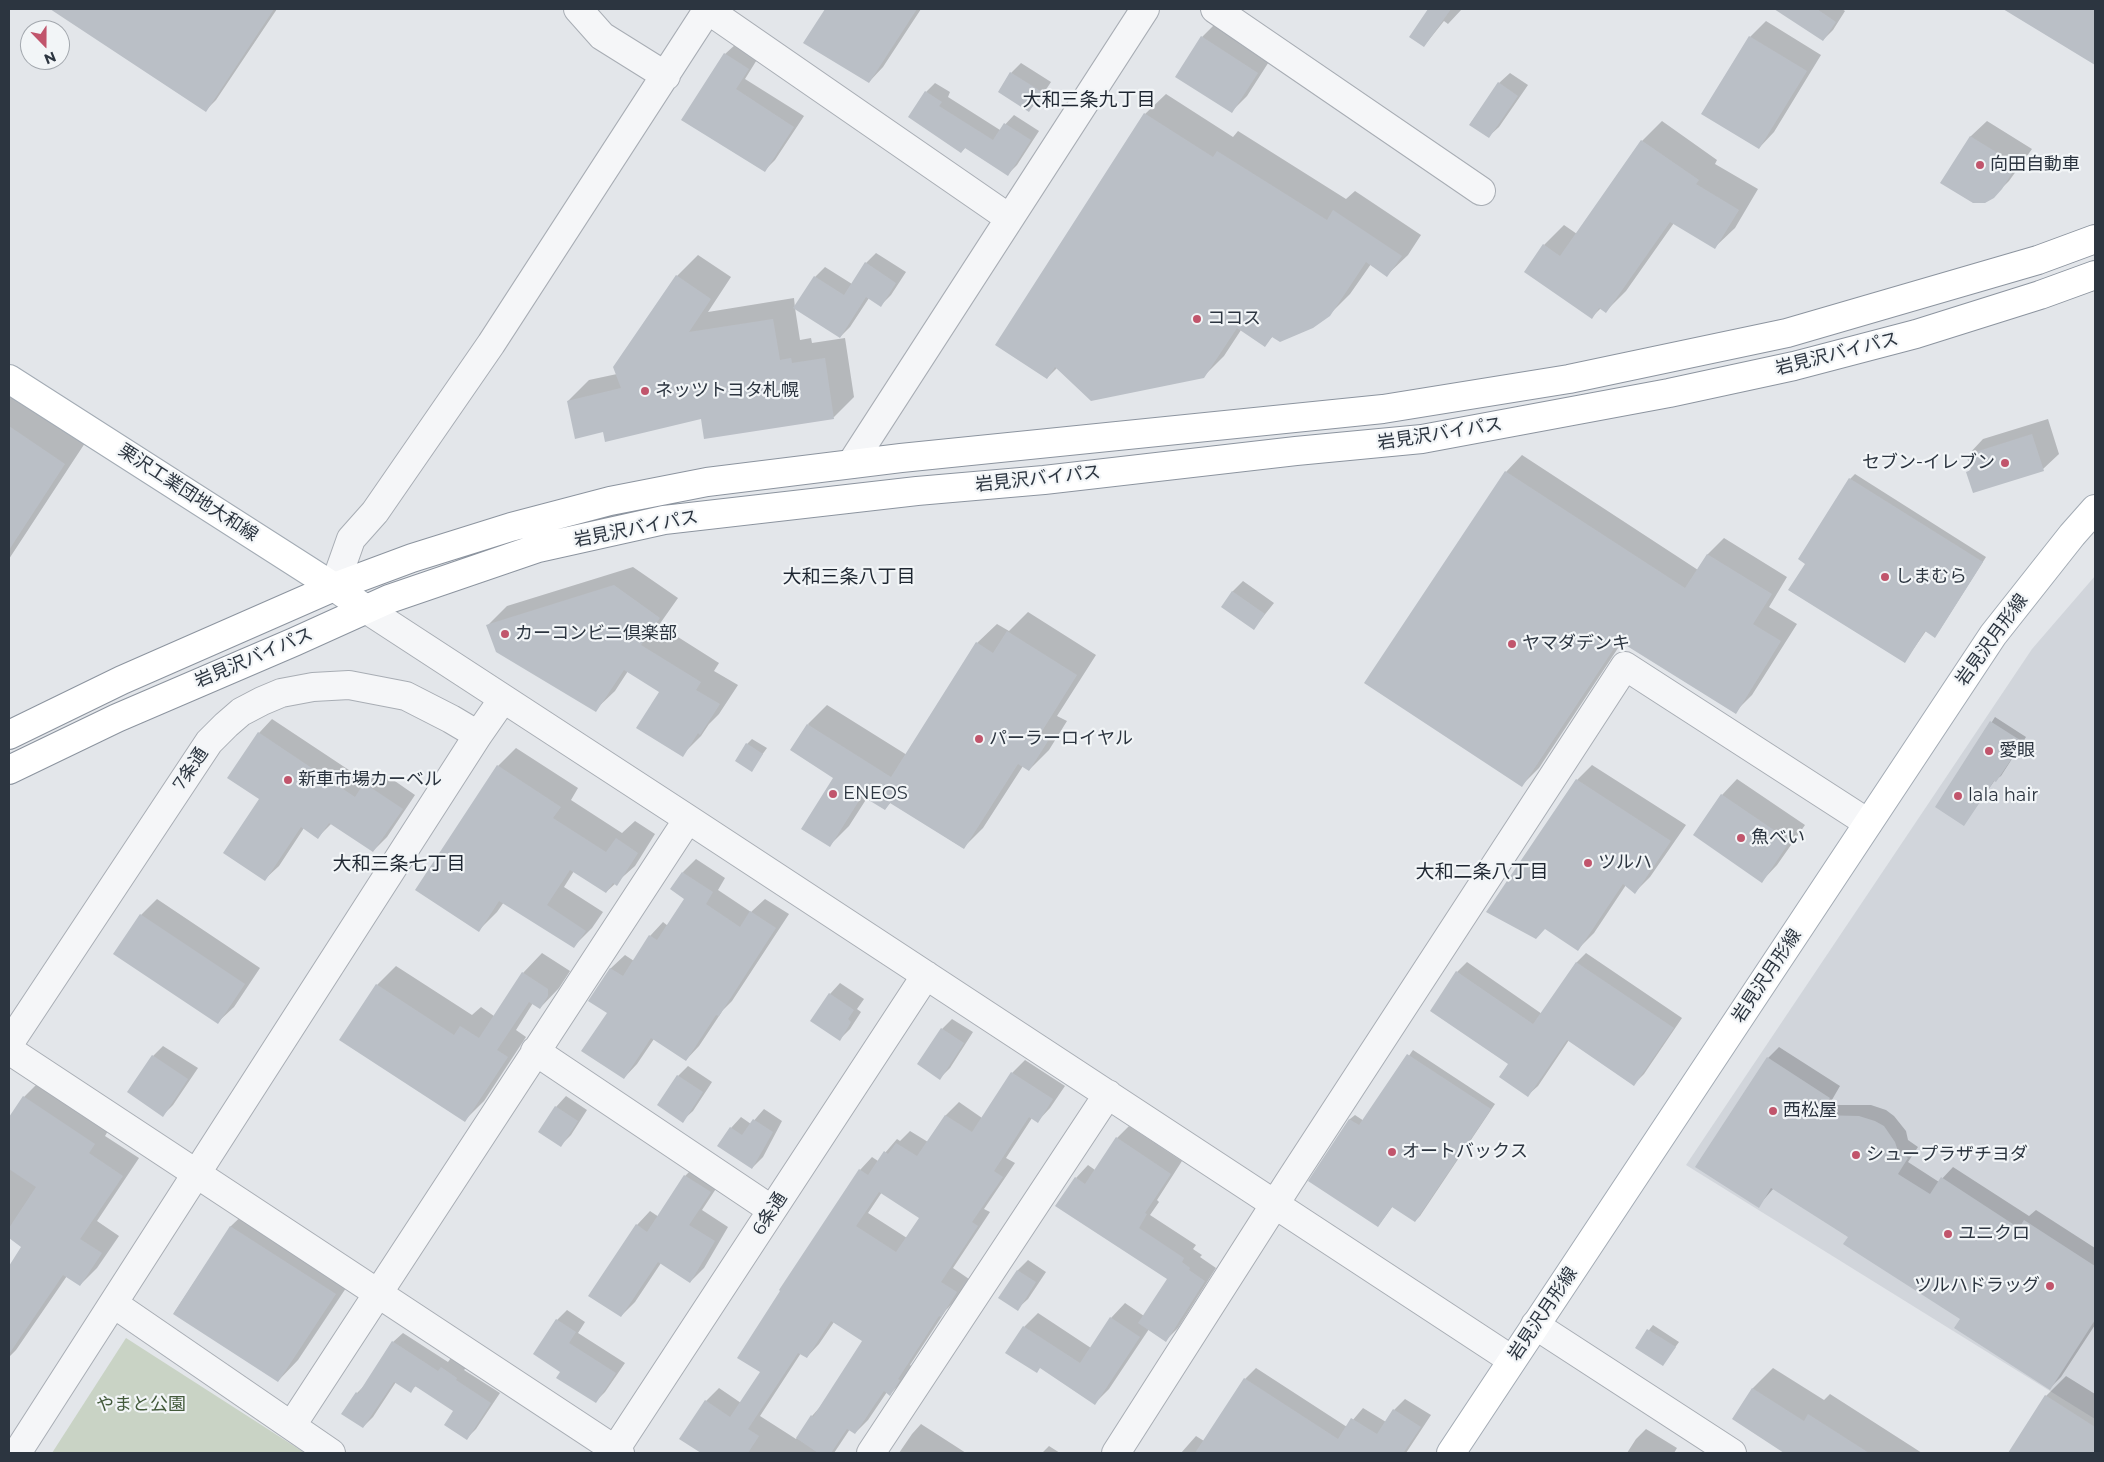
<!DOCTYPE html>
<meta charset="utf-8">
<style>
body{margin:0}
#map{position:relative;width:2104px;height:1462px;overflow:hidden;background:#e3e6ea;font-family:Montserrat,sans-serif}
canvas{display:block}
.frame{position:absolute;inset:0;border:10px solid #2c3540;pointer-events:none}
.north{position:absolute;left:20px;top:20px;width:50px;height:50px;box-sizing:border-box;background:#f2f5f7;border:1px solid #a3a8ae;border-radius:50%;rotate:158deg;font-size:14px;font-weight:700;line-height:20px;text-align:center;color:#2c3540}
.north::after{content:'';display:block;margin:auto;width:18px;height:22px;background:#c1556c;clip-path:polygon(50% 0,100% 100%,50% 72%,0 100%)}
</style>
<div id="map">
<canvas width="2104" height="1462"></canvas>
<div class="frame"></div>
<div class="north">N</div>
</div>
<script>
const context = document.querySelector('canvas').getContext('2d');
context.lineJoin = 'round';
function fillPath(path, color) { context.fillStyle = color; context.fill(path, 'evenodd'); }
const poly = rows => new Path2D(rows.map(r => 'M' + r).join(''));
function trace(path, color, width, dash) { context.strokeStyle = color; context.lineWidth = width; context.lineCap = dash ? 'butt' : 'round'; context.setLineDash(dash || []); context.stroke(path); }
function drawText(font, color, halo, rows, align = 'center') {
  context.font = font + ' Montserrat,"Noto Sans JP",sans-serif'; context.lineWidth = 4.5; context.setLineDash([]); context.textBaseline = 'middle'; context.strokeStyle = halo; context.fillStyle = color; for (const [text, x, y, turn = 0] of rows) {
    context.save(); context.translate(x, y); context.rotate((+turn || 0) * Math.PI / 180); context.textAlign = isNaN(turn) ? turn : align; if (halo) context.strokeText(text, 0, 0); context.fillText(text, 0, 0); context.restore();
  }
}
fillPath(poly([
 [2095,576,2095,1419,1686,1165,2032,649]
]), '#d1d5db');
fillPath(poly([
 [126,1338,305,1453,52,1453]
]), '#c9d3c5');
fillPath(poly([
 [52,9,277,9,216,100,206,110],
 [827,9,921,9,883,67,869,82,805,43],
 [1426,9,1462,9,1448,24,1444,21,1424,46,1428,10],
 [1776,9,1842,9,1845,11,1833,30,1823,40],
 [2005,9,2095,9,2095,63],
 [1766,21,1821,55,1774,132,1759,148,1750,37],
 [1217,22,1272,57,1247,96,1232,111,1202,37],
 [736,44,758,58,745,79,804,116,775,160,765,170,683,120,725,54],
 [1021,63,1051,82,1039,100,1029,110,1011,73],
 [1510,73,1528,85,1499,127,1488,137,1470,124,1499,83],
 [935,83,950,92,948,97,1000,130,1014,115,1039,131,1017,165,1008,174,966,147,961,152,926,92],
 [1166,94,1233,137,1238,131,1346,199,1355,191,1421,235,1408,255,1387,275,1371,264,1350,294,1329,315,1273,336,1265,345,1241,330,1224,356,1203,377,1057,368,1047,378,1145,114],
 [1662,121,1717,160,1715,164,1758,189,1735,228,1715,247,1674,223,1626,291,1606,311,1601,308,1592,317,1544,245,1564,225,1577,234,1642,141],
 [1987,121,2032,149,2009,181,1993,197,1942,183,1971,136],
 [876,253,906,272,891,295,881,305,869,298,850,327,840,337,795,308,800,340,811,338,812,343,845,338,854,397,834,417,702,417,603,431,568,401,589,380,617,374,677,276,698,255,731,277,708,312,794,298,795,308,815,277,825,267,852,284,866,263],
 [9,392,85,443,9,559],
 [2048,419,2059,454,2043,469,1968,472,1972,468,1968,455,1983,439],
 [1522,455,1698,570,1708,554,1724,538,1787,577,1769,607,1797,624,1752,695,1735,712,1622,642,1539,768,1522,785,1506,472],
 [1855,474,1986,557,1939,631,1935,636,1926,631,1905,661,1807,563,1850,479],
 [633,567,678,598,659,625,719,663,714,671,738,685,719,714,709,724,701,736,682,755,660,692,628,671,615,691,595,710,488,625,507,606],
 [1243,581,1274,603,1254,628,1232,592],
 [1028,612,1096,655,1057,716,1067,721,1049,750,1029,770,1023,766,983,828,963,848,891,802,885,809,867,798,849,826,830,845,835,778,808,724,827,705,907,755,977,643,997,624,1009,631],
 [1995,717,2026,737,2001,776,1995,780,1964,824,1937,807],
 [272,719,367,782,379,770,415,795,387,837,373,851,332,823,318,837,304,828,279,866,265,879,259,733],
 [752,739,767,748,751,770,747,744],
 [516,748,578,788,571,800,622,833,635,821,655,834,635,866,606,892,574,871,564,887,603,912,592,928,574,946,504,902,497,912,479,930,498,766],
 [1592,765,1686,825,1650,877,1635,892,1626,885,1594,933,1578,949,1577,780],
 [1737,779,1805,825,1777,865,1762,881,1722,795],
 [696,859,725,878,718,890,751,912,765,899,789,914,732,1001,723,1010,699,1046,686,1060,654,1039,637,1064,624,1078,609,1013,590,1001,611,968,625,955,634,961,650,936,663,922,668,926,686,898,683,872],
 [157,899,260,968,234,1007,218,1022,115,954,141,915],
 [542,953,570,971,559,988,540,1008,533,1003,516,1030,526,1037,484,1101,465,1120,377,985,396,966,472,1015,481,1007,494,1016,523,973],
 [1586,953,1682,1018,1644,1074,1634,1084,1569,1040,1538,1086,1528,1095,1457,972,1467,962,1542,1014,1577,962],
 [840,983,864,999,857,1009,861,1012,850,1029,840,1039,812,1021,830,994],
 [952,1019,973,1032,950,1068,940,1078,942,1029],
 [163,1046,198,1068,173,1105,163,1115,153,1056],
 [1779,1047,1840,1086,1829,1105,1871,1105,1886,1110,1894,1116,1906,1131,1908,1140,1918,1147,1908,1162,1939,1182,1953,1167,2029,1216,2036,1210,2095,1248,2095,1325,2061,1377,2050,1388,1962,1318,1849,1237,1774,1188,1758,1206,1697,1167,1768,1058],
 [1413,1050,1495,1104,1420,1216,1415,1221,1393,1206,1378,1226,1310,1181,1350,1119,1355,1115,1364,1121],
 [1025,1060,1065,1086,1050,1108,1038,1121,1032,1118,1006,1158,1015,1163,984,1209,990,1212,953,1268,969,1279,954,1302,946,1310,910,1365,912,1367,903,1381,890,1394,887,1392,868,1420,855,1433,850,1429,834,1453,704,1453,681,1439,706,1401,719,1388,741,1403,761,1372,860,1170,872,1157,878,1161,897,1139,900,1141,910,1131,928,1142,946,1115,959,1102,982,1118,1012,1073],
 [882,1192,920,1218,907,1238,868,1213],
 [834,1322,864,1341,820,1407,812,1416,796,1439,760,1416,801,1353,807,1357,819,1344],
 [688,1066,712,1082,693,1111,682,1121,678,1076],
 [41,1080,111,1126,105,1136,139,1158,97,1221,119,1236,97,1268,80,1285,67,1276,16,1350,9,1357,9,1268,23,1247,9,1237,9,1119,24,1097],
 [566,1096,587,1110,571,1135,561,1145,556,1107],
 [764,1109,782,1121,763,1157,752,1168,719,1146,731,1128,741,1117,751,1124],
 [1129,1126,1182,1161,1157,1200,1159,1202,1150,1215,1196,1245,1193,1249,1202,1255,1200,1257,1216,1268,1178,1328,1166,1340,1149,1329,1109,1389,1095,1403,1024,1327,1038,1313,1091,1348,1111,1318,1125,1303,1144,1316,1169,1279,1076,1178,1088,1165,1095,1170,1117,1138],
 [699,1162,723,1178,702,1210,728,1227,704,1268,690,1282,661,1263,635,1302,621,1316,637,1225,650,1211,659,1217,685,1176],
 [252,1206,356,1273,298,1360,278,1381,174,1313,231,1226],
 [1028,1260,1046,1272,1028,1299,1017,1309,1000,1298,1018,1270],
 [567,1310,585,1322,578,1333,625,1363,605,1392,596,1401,562,1372,557,1320],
 [1653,1325,1679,1342,1663,1364,1636,1347],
 [403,1333,448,1362,451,1358,466,1368,464,1370,500,1393,476,1429,467,1438,455,1411,416,1386,410,1391,396,1382,373,1417,363,1427,357,1393,367,1383,393,1342],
 [1256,1368,1347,1427,1363,1408,1386,1422,1394,1410,1405,1399,1431,1415,1406,1453,1181,1453,1196,1436,1204,1441,1245,1379],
 [1773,1368,1824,1400,1830,1394,1922,1453,1787,1453,1733,1419,1753,1388],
 [2066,1376,2095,1394,2095,1453,2009,1453,2046,1396],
 [921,1424,966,1453,899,1453,912,1434],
 [1646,1429,1677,1448,1674,1453,1627,1453,1636,1439],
 [1049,1446,1060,1453,1042,1453]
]), '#0003');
fillPath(poly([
 [50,9,274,9,206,112],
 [825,9,917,9,869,83,803,43],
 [1428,9,1451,9,1424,47,1409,37],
 [1774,9,1817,9,1836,22,1823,41],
 [2003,9,2095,9,2095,65],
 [1201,36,1258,73,1232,113,1175,77],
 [1749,36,1807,71,1759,149,1701,114],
 [724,53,749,69,736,89,794,127,765,172,681,120],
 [1010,72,1042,92,1029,112,998,92],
 [1498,82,1518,96,1489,138,1469,125],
 [925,91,942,102,939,106,993,140,1004,123,1031,140,1008,176,965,148,961,153,908,117],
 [1144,113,1213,157,1217,151,1327,220,1333,210,1402,256,1387,277,1366,262,1330,316,1313,328,1280,342,1272,337,1265,347,1237,328,1204,378,1091,401,1055,367,1047,379,995,345],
 [1970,136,2017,165,2002,189,1994,198,1985,203,1973,203,1940,183],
 [1641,140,1699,180,1696,184,1739,210,1715,249,1670,222,1606,313,1599,308,1592,319,1524,272,1543,244,1560,256],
 [865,262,896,283,881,307,866,297,840,338,793,308,814,276,844,295],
 [676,275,711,299,689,332,773,319,780,360,791,358,792,363,825,358,834,419,704,439,701,419,605,442,603,432,575,439,567,401,621,388,613,367],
 [9,426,65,464,9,550],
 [2032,434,2044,471,1973,493,1966,472,1971,470,1966,455],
 [1505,471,1685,588,1707,554,1772,594,1753,624,1781,641,1736,714,1619,641,1522,787,1364,683],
 [1849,478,1983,562,1935,638,1925,631,1905,663,1788,590,1805,564,1798,559],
 [614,585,660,618,641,645,701,682,696,690,720,704,700,735,698,733,683,757,636,728,659,692,624,670,596,712,496,652,486,625],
 [1232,591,1265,614,1254,630,1221,607],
 [1007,631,1077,675,1039,736,1048,741,1029,771,1018,764,964,849,890,803,885,810,862,796,830,847,801,829,833,778,790,750,807,724,891,777,976,642,993,653],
 [1990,721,2023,742,1996,782,1994,781,1964,826,1935,807],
 [258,732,355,797,364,783,403,809,373,852,329,823,318,839,301,827,265,881,223,853,259,799,227,778],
 [746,743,763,754,752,772,735,761],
 [497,765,561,807,553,818,606,852,616,838,638,853,617,886,613,883,606,893,570,870,547,905,586,931,574,948,499,901,479,932,415,890],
 [1576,779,1671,841,1635,894,1623,884,1578,951,1545,929,1536,939,1486,912],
 [1721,794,1790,841,1762,883,1693,835],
 [682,872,713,892,706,904,740,927,750,911,776,928,719,1016,716,1015,686,1061,651,1038,624,1079,581,1051,607,1013,588,1001,610,968,623,976,649,935,657,940,684,899,670,889],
 [140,914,245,984,218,1024,113,954],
 [1576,962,1674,1028,1634,1086,1567,1040,1528,1097,1499,1077,1508,1064,1430,1011,1456,971,1533,1024],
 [522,972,548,989,548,996,540,1009,529,1002,497,1050,508,1057,465,1122,339,1040,376,984,454,1035,460,1026,479,1038],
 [829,993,854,1010,848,1019,851,1022,840,1041,810,1021],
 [941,1028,964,1043,940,1080,917,1064],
 [1407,1054,1491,1109,1415,1222,1392,1207,1378,1227,1308,1181,1349,1119,1359,1125],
 [152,1055,188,1079,163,1117,127,1092],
 [1767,1057,1830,1098,1819,1115,1859,1116,1875,1121,1884,1126,1895,1142,1898,1151,1908,1158,1898,1174,1930,1194,1941,1177,2019,1228,2024,1220,2095,1266,2095,1320,2050,1390,1954,1328,1960,1319,1843,1244,1848,1237,1771,1188,1759,1208,1695,1167],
 [1011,1072,1053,1099,1038,1123,1029,1117,994,1171,1003,1177,972,1222,978,1226,941,1282,957,1292,941,1317,939,1316,898,1379,900,1380,890,1396,884,1391,855,1434,847,1429,831,1453,818,1453,796,1438,811,1415,813,1417,862,1341,831,1321,807,1358,798,1353,748,1429,759,1436,748,1453,701,1453,679,1439,705,1400,730,1417,760,1372,737,1358,780,1291,779,1290,859,1169,868,1175,884,1151,888,1154,896,1143,917,1156,945,1115,972,1132],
 [879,1192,919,1218,896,1252,856,1226],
 [677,1075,703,1092,683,1123,657,1105],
 [23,1096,95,1144,89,1153,123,1176,80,1239,102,1253,80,1286,63,1275,9,1354,9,1266,21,1247,9,1238,9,1228,36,1187,9,1169,9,1117],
 [555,1106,578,1121,561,1147,538,1132],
 [753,1119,773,1132,752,1169,717,1146,730,1127,742,1135],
 [1116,1137,1171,1174,1145,1213,1147,1214,1139,1228,1184,1258,1182,1262,1190,1268,1189,1270,1205,1281,1166,1342,1138,1323,1167,1279,1055,1206,1075,1177,1085,1184],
 [684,1175,711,1192,689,1225,715,1241,690,1283,658,1262,621,1317,588,1296,636,1224,647,1232],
 [230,1226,336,1294,278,1382,173,1314],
 [1017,1270,1036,1282,1018,1311,998,1298],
 [1110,1317,1140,1337,1095,1405,1040,1368,1037,1373,1005,1353,1023,1326,1080,1363],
 [556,1319,576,1332,569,1343,616,1373,596,1403,556,1378,560,1372,533,1354],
 [1647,1329,1676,1347,1663,1366,1635,1348],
 [392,1341,438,1371,441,1367,457,1378,456,1380,491,1403,467,1440,444,1425,453,1411,415,1386,411,1393,394,1382,363,1428,341,1414,356,1392,358,1394],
 [1244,1378,1338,1439,1351,1418,1377,1434,1393,1409,1421,1427,1404,1452,1406,1453,1195,1453],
 [1752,1388,1804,1421,1808,1414,1869,1453,1784,1453,1732,1419],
 [2045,1395,2095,1427,2095,1453,2008,1453]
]), '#babfc6');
const minor = poly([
 [578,9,602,36,666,76],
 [1215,9,1481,191],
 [708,10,1009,218],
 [851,464,1145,9],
 [334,587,351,539,375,512,491,344,708,9],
 [366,609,688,819,1512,1360],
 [9,1044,209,742,226,725,241,712,262,701,281,693,313,687,349,685,406,696,451,719,478,735],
 [9,1050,620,1453],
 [535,1051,772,1210],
 [114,1304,331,1453],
 [1535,1325,1732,1453],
 [292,1425,688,819],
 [17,1453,478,735,503,699],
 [613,1453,926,975],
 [871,1453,1108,1094],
 [1116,1453,1289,1182,1625,666,1868,823]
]);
const major = poly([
 [9,379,334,587,366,609],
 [1451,1453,1993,635,2072,535,2095,509]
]);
const highway = poly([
 [9,735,122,680,334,587,412,558,511,527,610,501,707,482,901,458,1383,409,1569,379,1787,333,2038,260,2095,239],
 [9,770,117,718,294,642,389,599,538,548,664,520,917,491,1044,480,1296,451,1422,439,1669,393,1794,366,1916,334,2040,295,2095,275]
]);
trace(minor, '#a8adb4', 30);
trace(major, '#a3abb4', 30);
trace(highway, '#8c949f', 30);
trace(minor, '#f5f6f8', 28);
trace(major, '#fff', 28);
trace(highway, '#fff', 28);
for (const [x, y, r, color] of [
 [1980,165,5,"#c1556c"],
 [1197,319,5,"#c1556c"],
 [645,391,5,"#c1556c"],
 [2005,463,5,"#c1556c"],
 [1885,577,5,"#c1556c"],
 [505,634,5,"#c1556c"],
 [1512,644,5,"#c1556c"],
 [979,739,5,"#c1556c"],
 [1989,751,5,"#c1556c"],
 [288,780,5,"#c1556c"],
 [833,794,5,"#c1556c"],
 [1958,796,5,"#c1556c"],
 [1741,838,5,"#c1556c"],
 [1588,863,5,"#c1556c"],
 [1773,1111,5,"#c1556c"],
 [1392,1152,5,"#c1556c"],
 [1856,1155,5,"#c1556c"],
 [1948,1234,5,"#c1556c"],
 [2050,1286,5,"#c1556c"]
]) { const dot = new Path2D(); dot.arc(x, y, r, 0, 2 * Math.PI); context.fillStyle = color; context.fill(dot); trace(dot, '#f2f5f7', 2); }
drawText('18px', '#2c3540', '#f2f5f7', [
 ["向田自動車",1990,165],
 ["ココス",1207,319],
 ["ネッツトヨタ札幌",655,391],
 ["セブン-イレブン",1995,463,"right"],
 ["しまむら",1895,577],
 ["カーコンビニ倶楽部",515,634],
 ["ヤマダデンキ",1522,644],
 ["パーラーロイヤル",989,739],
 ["愛眼",1999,751],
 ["新車市場カーベル",298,780],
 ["ENEOS",843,794],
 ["lala hair",1968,796],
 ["魚べい",1751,838],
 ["ツルハ",1598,863],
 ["西松屋",1783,1111],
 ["オートバックス",1402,1152],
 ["シュープラザチヨダ",1866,1155],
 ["ユニクロ",1958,1234],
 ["ツルハドラッグ",2040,1286,"right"]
], 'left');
drawText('18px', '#2c3540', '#f2f5f7', [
 ["岩見沢バイパス",1837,354,-14],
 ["岩見沢バイパス",1440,434,-9],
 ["岩見沢バイパス",1038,479,-6],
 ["栗沢工業団地大和線",188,493,33],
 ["岩見沢バイパス",636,529,-11],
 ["岩見沢月形線",1992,640,-54],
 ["岩見沢バイパス",254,658,-23],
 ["7条通",191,769,-56],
 ["岩見沢月形線",1767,976,-56],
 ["6条通",770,1214,-57],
 ["岩見沢月形線",1543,1314,-56]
]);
drawText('18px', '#435a3b', '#f2f5f7', [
 ["やまと公園",141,1405]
]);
drawText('19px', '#1e2631', '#f2f5f7', [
 ["大和三条九丁目",1089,100],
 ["大和三条八丁目",849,577],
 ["大和三条七丁目",399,864],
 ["大和二条八丁目",1482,872]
]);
</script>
